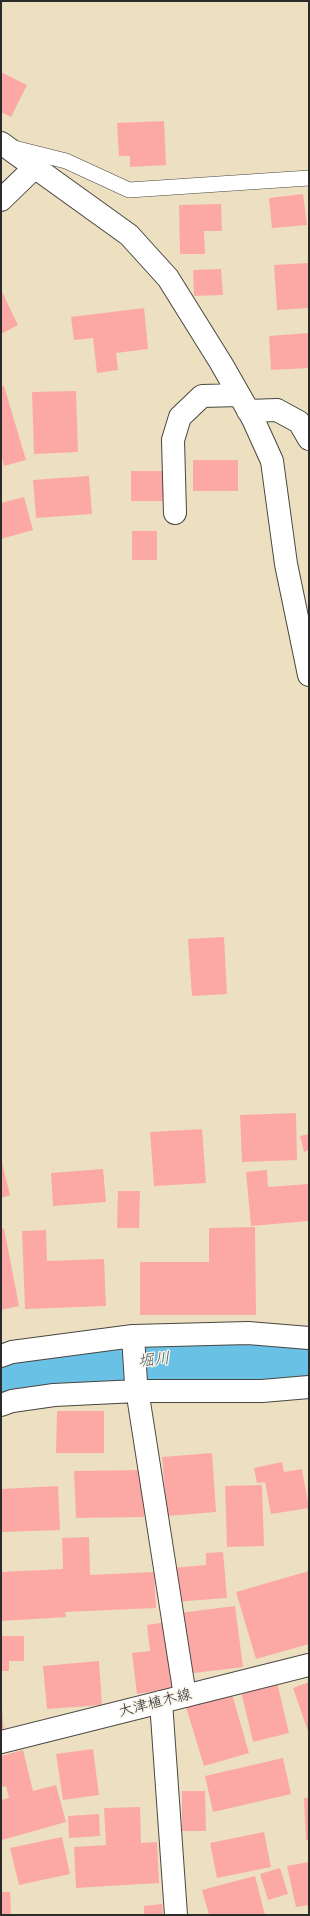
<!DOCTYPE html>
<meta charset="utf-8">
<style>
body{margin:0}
#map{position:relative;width:310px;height:1916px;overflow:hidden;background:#ece0c0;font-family:"Comic Neue",sans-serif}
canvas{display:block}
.frame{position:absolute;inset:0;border:2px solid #2b2b2b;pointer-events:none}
</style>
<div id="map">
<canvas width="310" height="1916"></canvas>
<div class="frame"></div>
</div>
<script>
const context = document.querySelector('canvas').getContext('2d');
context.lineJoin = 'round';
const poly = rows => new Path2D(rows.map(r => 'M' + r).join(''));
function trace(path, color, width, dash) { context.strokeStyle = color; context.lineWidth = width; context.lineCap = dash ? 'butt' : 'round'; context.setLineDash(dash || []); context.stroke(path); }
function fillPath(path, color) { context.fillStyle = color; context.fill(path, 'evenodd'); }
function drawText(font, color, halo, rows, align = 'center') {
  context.font = font + ' "Comic Neue","Klee One",sans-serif'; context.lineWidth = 3; context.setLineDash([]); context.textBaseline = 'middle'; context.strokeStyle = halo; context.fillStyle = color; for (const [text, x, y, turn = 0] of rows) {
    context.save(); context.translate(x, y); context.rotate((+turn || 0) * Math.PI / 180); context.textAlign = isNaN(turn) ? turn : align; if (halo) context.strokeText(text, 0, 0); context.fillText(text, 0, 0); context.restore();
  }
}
trace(poly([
 [1,1384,43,1371,209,1354,309,1361]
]), '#69c1e6', 52);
fillPath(poly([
 [1,72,27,85,11,117,1,112],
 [164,121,166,165,130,167,130,156,119,156,117,123],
 [303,194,307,225,272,228,269,198],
 [221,204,222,231,204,231,205,254,180,254,179,205],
 [309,263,309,308,277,310,274,265],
 [221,269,223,295,194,296,193,270],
 [1,290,18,325,1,334],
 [144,308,148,349,116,353,118,370,97,373,93,338,74,340,71,317],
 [309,333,309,368,271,370,269,336],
 [4,386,26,460,4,466,1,454,1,387],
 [76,391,78,452,34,454,32,392],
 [193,460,238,460,238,491,193,491],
 [131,471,164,471,163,501,131,501],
 [89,476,92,514,36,518,33,480],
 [24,497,33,530,1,539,1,503],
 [132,531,157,531,157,560,132,560],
 [224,937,227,994,192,996,188,939],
 [296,1113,297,1160,242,1162,240,1115],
 [202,1129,206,1183,154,1186,150,1132],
 [309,1134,309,1150,304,1152,300,1136],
 [1,1159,10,1195,1,1198],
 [103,1169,106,1202,53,1206,51,1173],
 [267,1170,268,1187,309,1184,309,1221,251,1226,246,1172],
 [118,1191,140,1191,139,1228,117,1228],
 [255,1227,256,1315,140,1315,140,1262,209,1262,209,1228],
 [4,1228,19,1306,1,1310,1,1229],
 [46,1230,47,1261,104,1259,106,1306,25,1309,22,1231],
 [57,1411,104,1411,104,1453,56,1453],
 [212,1453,216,1512,167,1516,162,1457],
 [282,1462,284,1472,302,1469,309,1508,271,1514,265,1482,257,1483,254,1468],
 [143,1470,144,1517,76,1518,74,1471],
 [262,1485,264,1546,227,1547,225,1486],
 [58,1486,60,1530,1,1532,1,1489],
 [89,1537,90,1575,154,1572,156,1608,65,1612,66,1617,1,1621,1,1572,63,1569,62,1538],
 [223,1552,227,1598,173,1602,171,1568,206,1565,206,1553],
 [309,1571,309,1644,256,1659,236,1592],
 [235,1606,243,1667,186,1674,179,1613],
 [167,1622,175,1688,137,1694,132,1653,150,1651,147,1625],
 [1,1636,24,1636,24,1661,9,1661,9,1671,1,1671],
 [99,1661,102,1705,47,1709,43,1666],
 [277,1682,289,1733,253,1742,241,1691],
 [309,1682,309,1734,293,1688],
 [232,1694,249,1753,204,1766,186,1707],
 [1,1695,4,1733,1,1733],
 [93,1749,99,1795,63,1800,56,1754],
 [23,1750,33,1791,56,1785,66,1822,2,1840,1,1800,9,1798,6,1786,1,1787,1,1756],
 [283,1758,291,1794,213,1812,205,1776],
 [182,1791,205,1791,206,1831,182,1831],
 [304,1798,309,1798,309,1840,306,1840],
 [140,1807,141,1843,157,1842,159,1883,76,1888,74,1847,106,1845,104,1808],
 [99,1814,100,1836,69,1838,68,1816],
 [264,1832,271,1867,217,1878,210,1843],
 [62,1837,70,1874,19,1885,10,1848],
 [309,1862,309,1905,296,1907,287,1866],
 [280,1868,288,1894,268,1900,260,1874],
 [255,1876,265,1915,209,1915,202,1890],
 [1,1892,10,1892,11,1915,1,1915],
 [162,1904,163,1915,144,1915,144,1906]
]), '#fca9a6');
const service = poly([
 [14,148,66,161,129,190,309,178]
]);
const minor = poly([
 [1,143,129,235,168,278,221,363,253,419,272,461,286,564,309,675],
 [1,200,35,167],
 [248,411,277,410,299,422,309,439],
 [175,513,173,440,180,417,202,396,239,395],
 [133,1336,136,1383,185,1696],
 [1,1356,12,1352,133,1336,248,1333,309,1338],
 [1,1405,12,1401,54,1395,137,1391,262,1391,309,1387],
 [161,1702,176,1915]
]);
const primary = poly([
 [1,1742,309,1665]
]);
trace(service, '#484641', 16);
trace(minor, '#484641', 24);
trace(primary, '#484641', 24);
trace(service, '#fff', 15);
trace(minor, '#fff', 22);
trace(primary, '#fff', 22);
drawText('15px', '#2b2b2b', '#f7f3e8', [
 ["大津植木線",155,1703,-14]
]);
drawText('italic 16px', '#3e5863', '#f7f3e8', [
 ["堀川",154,1360,-6]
]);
</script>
